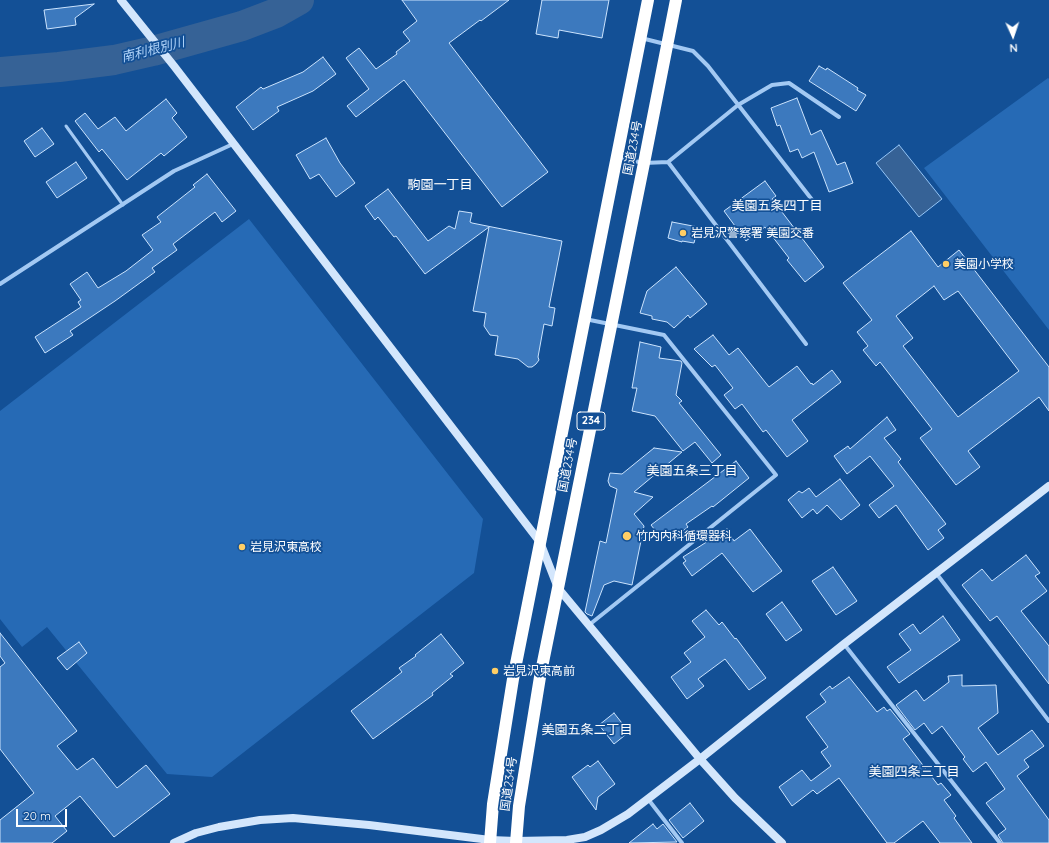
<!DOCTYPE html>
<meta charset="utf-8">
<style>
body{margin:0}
#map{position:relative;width:1049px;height:843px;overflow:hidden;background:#135096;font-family:Quicksand,sans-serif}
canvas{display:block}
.north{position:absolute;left:993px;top:16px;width:40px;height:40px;-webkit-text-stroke:3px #135096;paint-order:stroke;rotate:177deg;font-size:11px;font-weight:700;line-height:16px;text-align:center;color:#fff}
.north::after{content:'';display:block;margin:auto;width:14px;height:18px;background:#fff;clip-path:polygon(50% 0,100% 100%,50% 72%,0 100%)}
.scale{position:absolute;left:16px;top:809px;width:51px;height:18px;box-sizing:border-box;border:2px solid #fff;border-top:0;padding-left:5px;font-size:12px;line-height:14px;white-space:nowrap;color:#fff;-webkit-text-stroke:3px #135096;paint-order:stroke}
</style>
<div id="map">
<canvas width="1049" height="843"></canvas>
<div class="north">N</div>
<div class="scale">20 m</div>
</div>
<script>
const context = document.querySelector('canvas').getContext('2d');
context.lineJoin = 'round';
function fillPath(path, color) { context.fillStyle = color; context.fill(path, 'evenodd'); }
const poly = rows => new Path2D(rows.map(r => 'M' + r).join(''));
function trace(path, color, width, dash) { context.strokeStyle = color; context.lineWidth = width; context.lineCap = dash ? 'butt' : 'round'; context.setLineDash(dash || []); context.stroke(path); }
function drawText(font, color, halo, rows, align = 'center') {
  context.font = font + ' Quicksand,"Noto Sans JP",sans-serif'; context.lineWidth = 3.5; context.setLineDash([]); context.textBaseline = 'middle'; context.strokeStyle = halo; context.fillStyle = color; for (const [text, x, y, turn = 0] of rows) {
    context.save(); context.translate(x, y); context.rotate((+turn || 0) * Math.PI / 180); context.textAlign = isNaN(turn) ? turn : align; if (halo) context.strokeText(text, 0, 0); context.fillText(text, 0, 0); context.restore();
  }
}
fillPath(poly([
 [1048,78,1049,79,1049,330,924,168],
 [249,219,483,519,474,573,212,777,167,774,47,627,22,647,0,619,0,411]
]), '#266ab5');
const water = poly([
 [899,145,942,199,919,217,876,163,899,145]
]);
fillPath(water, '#366296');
trace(water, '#95c5f6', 1);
trace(poly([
 [0,72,59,67,114,60,153,51,242,26,276,13,299,0]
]), '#366296', 30);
const building = poly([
 [402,0,509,0,481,21,480,20,449,43,548,172,502,207,404,80,356,117,347,106,369,89,346,58,359,48,376,69,397,54,396,52,410,41,403,32,417,21,402,0],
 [542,0,609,0,602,38,559,30,558,38,536,34,542,0],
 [94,4,75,18,76,25,47,29,44,10,94,4],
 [323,57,336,74,313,91,277,107,279,111,253,130,236,107,261,87,263,89,303,72,323,57],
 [819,66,826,70,827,68,858,88,857,90,866,95,856,111,809,81,819,66],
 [797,98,811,135,821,130,837,165,845,162,853,183,829,192,814,152,802,158,798,149,790,152,780,125,777,126,771,108,797,98],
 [166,99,177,113,172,118,187,137,164,156,161,153,127,180,102,149,99,152,75,121,85,113,98,129,115,117,126,131,166,99],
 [42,128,54,144,35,157,24,141,42,128],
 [326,138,340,163,355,183,336,197,319,174,310,179,296,155,326,138],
 [76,162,87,178,57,198,46,182,76,162],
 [207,174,236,211,222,222,215,212,173,244,177,250,152,268,155,272,115,301,70,331,73,335,45,353,35,337,81,307,78,302,81,300,70,284,87,272,98,288,126,271,153,250,142,235,161,222,157,217,195,187,193,185,207,174],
 [765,181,776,196,772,199,824,267,805,282,787,260,789,258,765,227,746,241,724,211,765,181],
 [388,189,428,241,449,226,455,229,459,211,472,213,470,222,472,223,562,241,549,307,555,308,552,326,544,324,538,357,539,360,536,364,532,367,528,367,518,359,495,355,498,336,490,335,484,326,486,313,473,311,489,227,425,274,396,236,394,237,378,217,375,220,365,206,388,189],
 [672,222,698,227,694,243,682,241,682,242,668,238,672,222],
 [911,231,938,267,959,250,1049,367,1049,411,1039,397,968,451,980,467,956,485,920,438,932,429,880,362,876,366,863,350,868,346,857,332,872,320,843,283,911,231],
 [934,286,944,300,958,291,1019,371,958,417,903,346,913,338,896,316,934,286],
 [676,267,707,304,690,318,688,315,674,328,667,322,652,319,652,316,640,313,647,291,676,267],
 [713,335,729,355,738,348,769,387,797,366,811,384,812,383,813,385,832,370,841,382,792,420,808,441,787,457,766,430,763,432,742,404,735,409,724,395,733,388,715,365,712,367,694,349,713,335],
 [640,342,661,347,659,358,681,361,682,363,676,395,682,401,679,403,721,455,712,463,695,442,683,451,655,416,632,411,637,388,632,388,640,342],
 [887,417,896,430,884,438,901,459,898,462,946,524,938,530,944,538,928,550,896,505,879,518,869,505,894,486,870,456,847,474,834,456,848,446,850,449,887,417],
 [654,448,682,452,634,492,653,497,634,514,644,526,632,585,614,581,604,585,592,616,587,614,585,612,600,541,606,543,617,489,610,486,608,481,610,473,622,474,654,448],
 [736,461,749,478,713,507,712,506,686,524,688,527,670,541,665,536,662,539,651,525,736,461],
 [840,479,860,505,841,520,827,505,817,514,813,509,802,518,788,500,799,491,802,493,809,488,816,497,840,479],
 [727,529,734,541,750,529,782,571,753,592,722,553,692,576,683,563,686,561,683,557,727,529],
 [1026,555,1040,573,1035,576,1047,591,1021,611,1049,646,1049,684,997,616,990,621,962,585,982,569,992,581,1026,555],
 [833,567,857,601,836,615,812,581,833,567],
 [782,602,802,630,786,641,766,614,782,602],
 [706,610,719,625,722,622,735,639,736,638,766,678,749,690,725,659,698,679,704,686,687,699,671,677,691,662,684,653,705,637,692,621,706,610],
 [943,616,960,640,899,683,887,667,911,650,899,634,913,624,920,634,943,616],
 [0,633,77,731,57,746,77,770,93,758,117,788,146,765,170,794,114,837,80,796,55,816,67,831,52,843,0,843,0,820,34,793,0,749,0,667,5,663,0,656,0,633],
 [441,634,464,663,450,674,453,676,432,693,433,695,373,739,351,711,402,672,399,668,416,656,415,655,441,634],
 [79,642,87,653,67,670,57,658,79,642],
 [962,675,962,686,996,685,998,713,978,728,998,755,1032,730,1044,746,1024,760,1029,767,1017,776,1049,820,1049,843,1003,843,998,835,1006,829,986,803,1005,789,986,762,973,772,963,759,965,757,942,726,932,734,924,723,915,730,896,705,916,690,924,701,949,682,948,676,962,675],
 [849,677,877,712,884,707,887,711,890,709,910,734,903,739,938,785,941,783,951,795,944,800,956,816,954,818,972,843,940,843,923,821,894,843,887,843,839,778,817,794,813,790,792,806,779,787,802,770,811,781,831,766,821,752,828,747,806,717,826,702,820,694,830,686,832,689,849,677],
 [614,713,629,732,614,744,599,725,614,713],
 [598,761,615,784,598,797,596,810,572,777,588,765,590,767,598,761],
 [690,803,704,821,683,838,669,820,690,803],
 [653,824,657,829,663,824,677,842,629,843,653,824]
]);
fillPath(building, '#3c79be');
trace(building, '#cbe3fd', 1);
trace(poly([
 [66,126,123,205]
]), '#a3c9f3', 3);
trace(poly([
 [641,38,693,51,708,66,820,210],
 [619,158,644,163,668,162,806,344],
 [668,162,738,105,772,85,789,83,839,117],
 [0,284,174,171,233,144],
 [585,319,664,335,776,475,589,625],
 [936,573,1049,721],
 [844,644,1000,843],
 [648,799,682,843]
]), '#a3c9f3', 4);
trace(poly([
 [121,0,174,66,540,542,558,588,700,759,735,798,782,843],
 [174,843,196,833,219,827,260,820,293,818,369,825,490,840,516,841,567,840,585,837,601,830,628,814,700,759,844,644,1049,486]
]), '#d3e6fc', 8);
trace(poly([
 [490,843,493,804,513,679,648,0],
 [516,843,519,806,540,677,644,163,676,0]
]), '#fff', 12);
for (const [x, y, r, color] of [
 [683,233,4,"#ffce65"],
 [946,264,4,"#ffce65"],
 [627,536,5,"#ffce65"],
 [242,547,4,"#ffce65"],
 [495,671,4,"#ffce65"]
]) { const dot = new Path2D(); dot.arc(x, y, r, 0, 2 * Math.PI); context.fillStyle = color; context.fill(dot); trace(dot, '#135096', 1.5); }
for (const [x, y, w] of [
 [591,421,28]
]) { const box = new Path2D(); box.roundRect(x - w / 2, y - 9, w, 18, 3); context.fillStyle = '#135096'; context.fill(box); trace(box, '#fff', 1); }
drawText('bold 11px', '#fff', null, [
 ["234",591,421]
]);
drawText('12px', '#fff', '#135096', [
 ["国道234号",633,148,-79],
 ["国道234号",568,465,-79],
 ["国道234号",509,784,-82]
]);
drawText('12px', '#fff', '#135096', [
 ["岩見沢警察署 美園交番",691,233],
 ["美園小学校",954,264],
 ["竹内内科循環器科",636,536],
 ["岩見沢東高校",250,547],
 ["岩見沢東高前",503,671]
], 'left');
drawText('italic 13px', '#b0d3f9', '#135096', [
 ["南利根別川",153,50,-14]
]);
drawText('13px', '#fff', '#135096', [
 ["駒園一丁目",440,185],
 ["美園五条四丁目",777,206],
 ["美園五条三丁目",692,471],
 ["美園五条二丁目",587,730],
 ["美園四条三丁目",914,772]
]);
</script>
